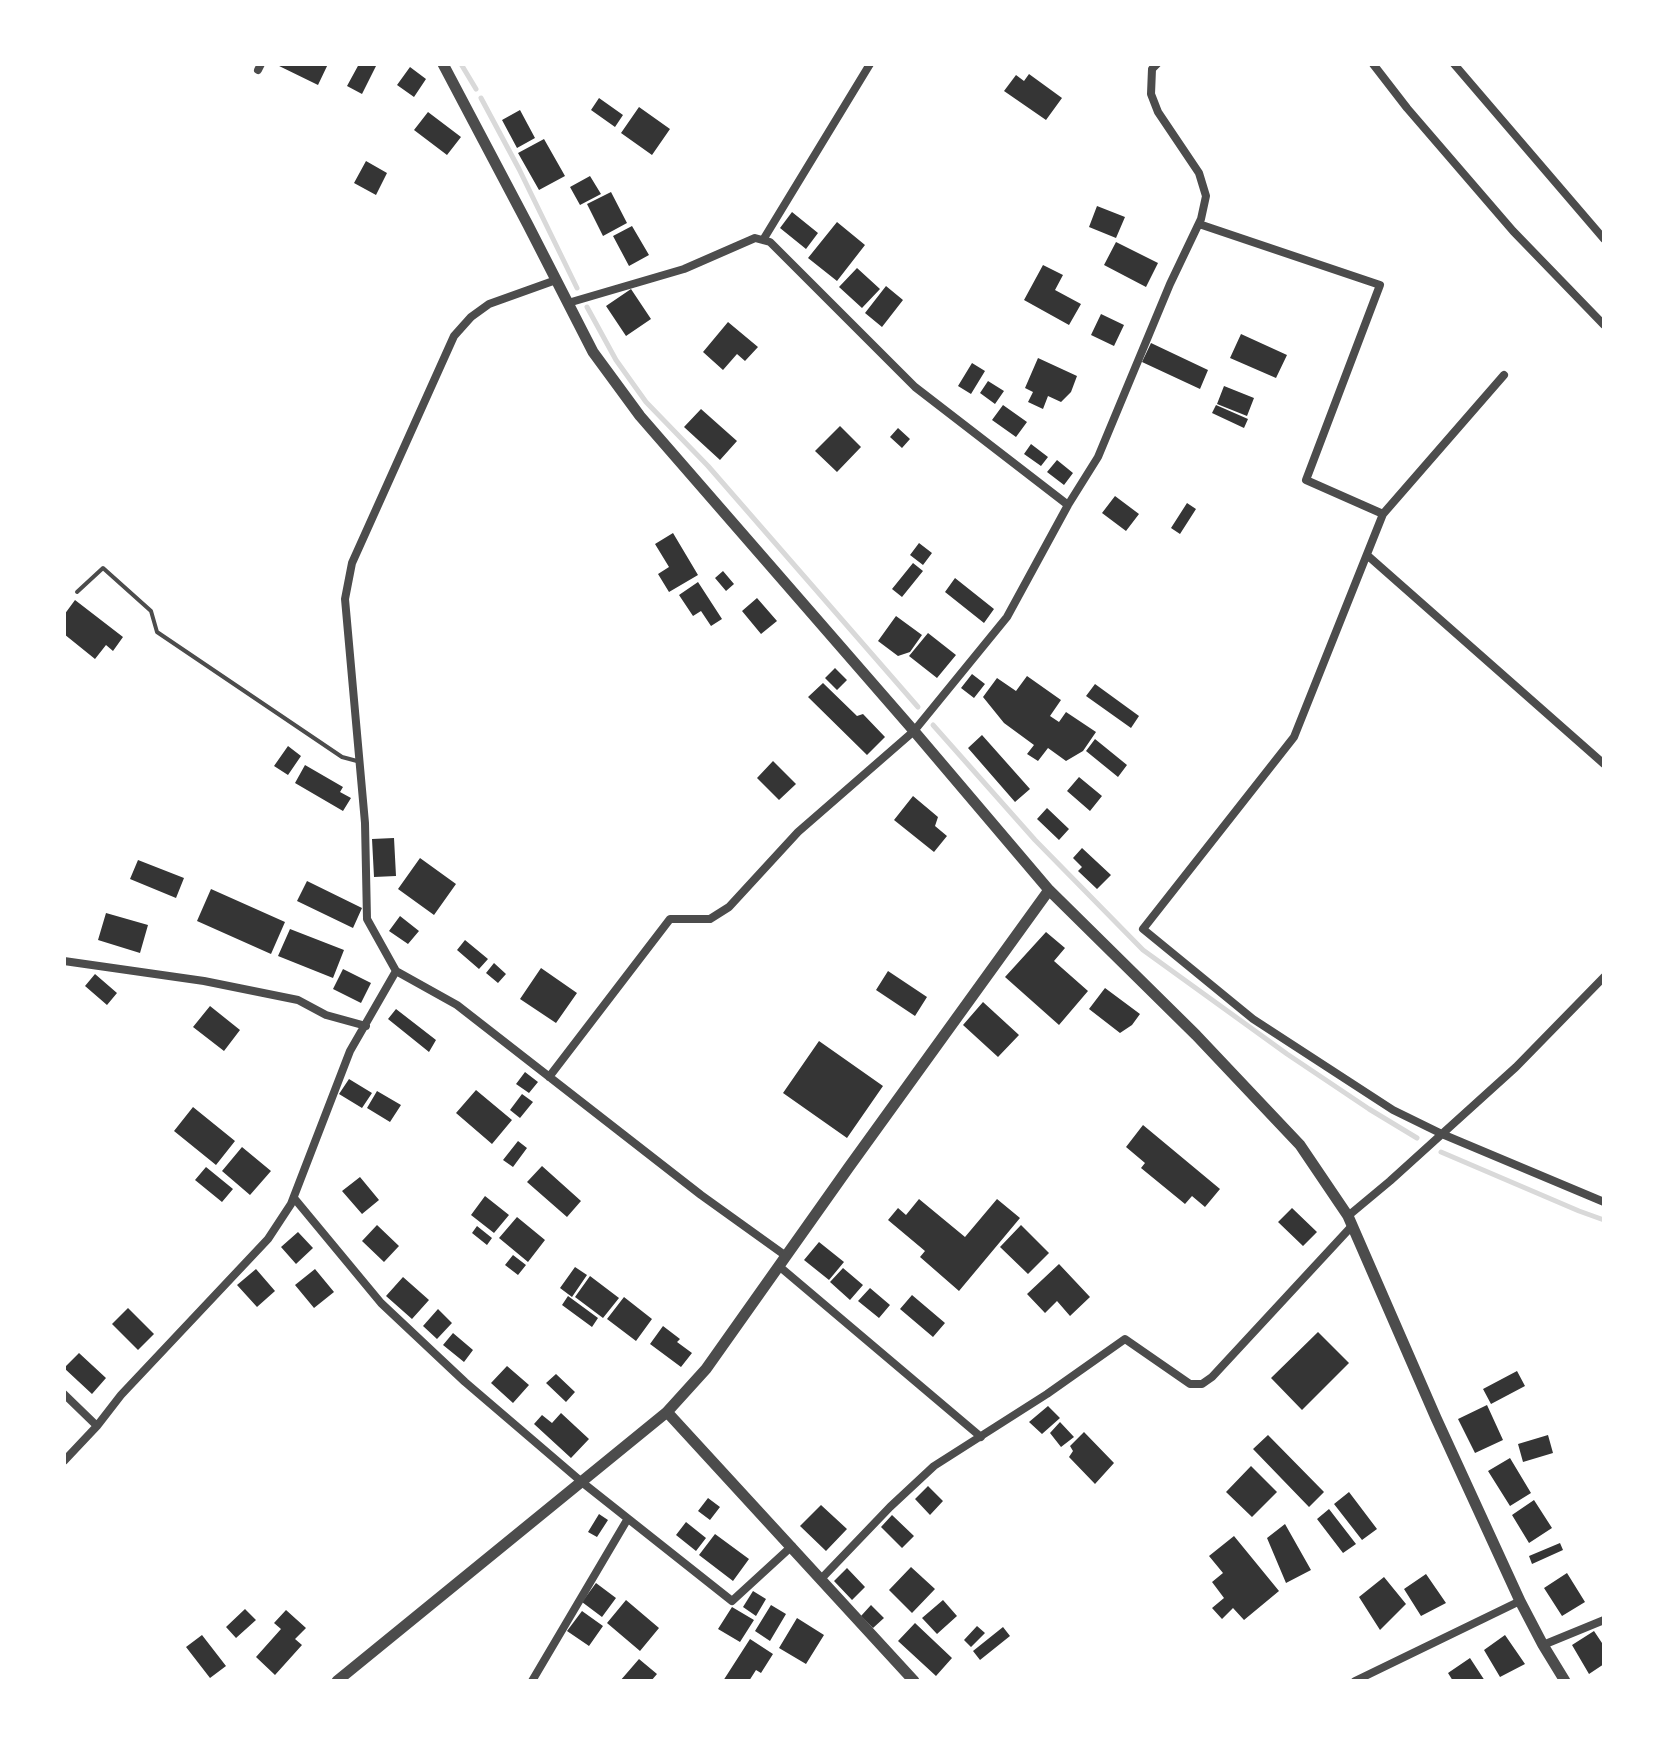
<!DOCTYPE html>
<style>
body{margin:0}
#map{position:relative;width:1668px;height:1745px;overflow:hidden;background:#fff;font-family:Inter,sans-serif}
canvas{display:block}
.frame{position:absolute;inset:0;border:66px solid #fff;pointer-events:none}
</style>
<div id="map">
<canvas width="1668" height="1745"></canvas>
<div class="frame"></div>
</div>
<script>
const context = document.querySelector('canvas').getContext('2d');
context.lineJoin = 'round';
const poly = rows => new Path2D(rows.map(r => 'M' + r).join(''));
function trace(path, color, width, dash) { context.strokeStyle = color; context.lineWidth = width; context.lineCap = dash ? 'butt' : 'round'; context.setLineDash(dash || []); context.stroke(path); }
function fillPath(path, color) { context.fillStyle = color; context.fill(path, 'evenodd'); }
trace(poly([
 [461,64,476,89],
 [481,98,519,169,577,288],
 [587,307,616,360,646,402,708,466,918,707],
 [933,725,1035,840,1143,950,1287,1054,1369,1109,1417,1138],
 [1441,1152,1579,1211,1604,1220]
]), '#d9d9d9', 5);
fillPath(poly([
 [275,64,328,64,318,85],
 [359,64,377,64,362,94,347,86],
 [410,67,426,79,414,97,397,85],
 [1029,74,1062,98,1046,120,1004,91,1016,75,1024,81],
 [599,98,623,115,615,127,591,110],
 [639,107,670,129,652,155,621,133],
 [520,110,535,138,517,148,502,120],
 [428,112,461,137,447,155,414,130],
 [544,139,565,176,539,190,518,153],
 [366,161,387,173,376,195,354,183],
 [590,176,601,194,580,205,570,187],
 [611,192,627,223,603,236,587,204],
 [1097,206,1125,217,1116,238,1089,227],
 [792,212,818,233,806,249,780,228],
 [837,222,865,245,837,281,808,258],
 [632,226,649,255,629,266,613,236],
 [1116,242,1158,263,1146,287,1104,265],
 [1043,265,1063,275,1055,290,1081,304,1069,325,1024,300],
 [857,268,880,289,862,308,839,287],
 [886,286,903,300,882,327,865,313],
 [631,289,651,319,626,336,606,306],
 [1101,314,1124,325,1114,346,1091,335],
 [728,322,758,347,745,361,737,354,723,370,703,352],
 [1241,334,1287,355,1276,378,1230,358],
 [1151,343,1208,370,1200,389,1142,362],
 [1038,358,1077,376,1071,392,1061,402,1048,396,1043,409,1028,402,1033,392,1025,388],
 [972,363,985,371,971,394,958,386],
 [988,381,1004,391,995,404,980,393],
 [1224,386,1254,398,1247,416,1217,404],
 [1003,405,1027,422,1016,437,992,420],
 [1216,405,1248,419,1244,428,1212,413],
 [701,409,737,441,720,460,684,427],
 [840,426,861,447,837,472,815,451],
 [898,428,910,439,902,448,890,437],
 [1031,444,1048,457,1041,466,1024,454],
 [1057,460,1073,473,1064,485,1047,472],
 [1115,496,1139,514,1126,531,1102,513],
 [1187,503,1196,509,1180,534,1171,528],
 [673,533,698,575,669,592,658,574,669,567,655,544],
 [919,543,932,553,923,565,910,555],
 [913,563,923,571,902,597,892,589],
 [723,571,734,584,726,591,715,578],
 [955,578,994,609,984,623,945,592],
 [698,582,722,619,711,626,701,611,693,616,679,595],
 [757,598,777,621,761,634,742,611],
 [75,600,123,637,113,651,106,645,95,659,64,634,64,615],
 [896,616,922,635,910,652,898,656,878,641],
 [928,633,956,655,937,678,909,656],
 [835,668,847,680,837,690,825,678],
 [972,674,985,684,974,698,961,688],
 [1027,676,1061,700,1050,716,1059,722,1066,712,1096,732,1083,751,1066,761,1048,748,1038,761,1027,754,1034,745,1004,723,983,697,997,678,1016,691],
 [823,683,857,716,863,714,885,737,867,755,808,697],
 [1095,684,1139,716,1131,728,1086,696],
 [982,735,1030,789,1015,802,968,748],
 [1095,739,1127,765,1118,777,1086,751],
 [288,746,301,756,288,775,274,766],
 [773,761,796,784,779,800,757,778],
 [305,765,343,787,340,792,351,798,343,811,295,783],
 [1079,777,1102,796,1090,811,1067,791],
 [913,796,938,817,935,826,947,836,934,852,894,820],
 [1047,808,1069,829,1059,840,1037,819],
 [394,838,396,876,374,877,372,839],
 [1082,848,1111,875,1097,889,1078,871,1082,867,1073,858],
 [420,858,456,884,434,915,398,889],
 [138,860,184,878,176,898,130,879],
 [307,881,362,908,353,928,297,901],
 [211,889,285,922,271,954,197,921],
 [106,913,148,925,140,953,98,940],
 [400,916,419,931,408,944,389,931],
 [290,929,344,950,333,978,278,956],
 [1046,932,1065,948,1054,961,1088,991,1059,1025,1005,977],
 [465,940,488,959,479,969,457,950],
 [494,963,506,974,498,983,486,973],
 [541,968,577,993,556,1023,520,999],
 [343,969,371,983,361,1003,333,989],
 [888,971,927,997,915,1016,876,990],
 [95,974,117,993,107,1005,85,986],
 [1105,988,1140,1014,1132,1025,1120,1033,1089,1009],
 [983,1002,1019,1035,998,1057,963,1025],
 [210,1006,240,1030,224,1051,193,1027],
 [396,1009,436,1040,429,1052,388,1019],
 [819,1041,883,1086,847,1138,783,1093],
 [525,1072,538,1082,529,1093,516,1084],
 [349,1079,372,1093,362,1108,339,1094],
 [476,1090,512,1120,492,1144,456,1113],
 [377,1091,401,1105,390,1122,367,1108],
 [522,1094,533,1102,520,1118,510,1110],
 [193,1107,235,1141,216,1165,174,1131],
 [1143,1125,1220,1189,1205,1207,1192,1196,1185,1204,1141,1168,1145,1163,1126,1147],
 [518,1141,527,1148,513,1167,503,1160],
 [242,1147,271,1171,250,1195,222,1171],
 [542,1166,581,1201,567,1217,527,1182],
 [206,1167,233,1189,222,1202,195,1180],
 [360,1177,379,1200,362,1214,342,1191],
 [485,1196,509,1215,494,1233,471,1215],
 [919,1199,965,1237,997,1199,1020,1218,959,1291,920,1257,925,1251,888,1220,898,1208,906,1215],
 [1292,1208,1317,1232,1303,1246,1278,1222],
 [517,1217,545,1240,528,1262,499,1238],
 [377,1225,399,1246,384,1262,362,1241],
 [1021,1225,1049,1253,1028,1274,1000,1247],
 [477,1226,492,1238,487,1245,472,1233],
 [298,1232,313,1248,296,1264,281,1247],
 [819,1242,844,1262,829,1280,804,1260],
 [513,1255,526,1265,518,1275,505,1265],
 [1059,1264,1090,1297,1070,1316,1057,1301,1045,1313,1027,1294],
 [575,1267,587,1275,572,1297,560,1288],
 [843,1268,863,1285,850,1300,830,1282],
 [256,1269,275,1291,257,1307,237,1285],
 [315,1269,334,1292,314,1308,295,1285],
 [590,1276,619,1298,603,1318,575,1297],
 [403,1277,429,1300,412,1319,386,1296],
 [870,1288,890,1305,879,1318,858,1301],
 [912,1295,945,1323,933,1337,900,1309],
 [568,1296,598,1318,592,1327,562,1305],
 [624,1297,652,1319,636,1341,607,1319],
 [128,1308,154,1334,138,1350,112,1324],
 [438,1309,452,1323,437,1339,423,1326],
 [663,1326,680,1339,677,1342,692,1353,681,1367,650,1344],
 [1318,1332,1349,1363,1302,1410,1271,1378],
 [453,1333,473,1350,464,1362,443,1345],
 [79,1353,106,1378,92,1394,64,1368],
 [507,1366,529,1385,513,1403,491,1383],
 [1517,1371,1525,1386,1491,1404,1483,1389],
 [556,1374,575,1392,566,1402,546,1383],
 [1487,1405,1503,1440,1475,1453,1458,1419],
 [1048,1406,1060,1418,1042,1434,1029,1422],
 [561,1413,589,1439,571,1458,534,1424,542,1415,552,1423],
 [1060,1422,1074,1437,1061,1447,1050,1433],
 [1084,1432,1114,1463,1095,1484,1069,1457,1073,1451,1070,1446],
 [1268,1435,1324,1492,1309,1507,1253,1449],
 [1548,1435,1553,1453,1523,1462,1518,1444],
 [1510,1458,1531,1493,1510,1506,1488,1471],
 [1251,1466,1277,1492,1252,1517,1226,1492],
 [928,1486,943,1501,930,1515,915,1499],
 [1349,1492,1377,1529,1362,1540,1334,1504],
 [708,1498,720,1507,710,1520,698,1511],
 [1534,1500,1552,1528,1529,1543,1512,1515],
 [821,1505,847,1529,826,1551,800,1526],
 [1329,1509,1356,1544,1343,1553,1317,1519],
 [599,1514,608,1520,597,1537,588,1532],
 [892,1515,914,1536,902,1548,881,1527],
 [686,1522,706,1538,696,1551,676,1535],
 [1285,1524,1311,1570,1286,1583,1267,1538],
 [715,1534,749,1559,733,1581,699,1555],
 [1234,1536,1279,1591,1244,1620,1233,1608,1222,1619,1212,1608,1224,1598,1212,1582,1223,1573,1209,1556],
 [1560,1543,1563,1550,1532,1564,1529,1556],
 [911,1567,935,1589,912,1613,889,1590],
 [847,1568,865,1587,852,1600,834,1581],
 [1567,1573,1585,1602,1562,1616,1544,1588],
 [1426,1574,1446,1603,1421,1616,1404,1589],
 [1384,1577,1406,1604,1380,1630,1359,1597],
 [596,1583,616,1598,602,1617,582,1602],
 [753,1591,766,1599,756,1616,743,1607],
 [626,1600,659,1628,640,1651,607,1623],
 [943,1600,957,1616,937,1634,922,1618],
 [771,1605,786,1614,770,1641,755,1631],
 [871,1605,884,1618,873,1628,861,1616],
 [732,1607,754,1620,740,1642,718,1629],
 [245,1609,256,1620,236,1638,226,1627],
 [286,1610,306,1628,295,1639,302,1645,275,1675,256,1657,281,1629,274,1623],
 [582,1611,603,1626,589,1646,567,1631],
 [797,1618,824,1635,806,1664,779,1648],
 [915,1623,952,1658,936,1676,898,1641],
 [977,1626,985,1633,971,1647,964,1640],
 [1003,1627,1010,1636,980,1660,973,1651],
 [1594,1631,1604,1646,1604,1664,1589,1674,1572,1645],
 [202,1635,226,1666,210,1678,186,1647],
 [1505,1635,1525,1664,1500,1677,1484,1650],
 [750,1639,773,1654,761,1673,756,1670,749,1681,723,1681],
 [1470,1658,1485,1681,1453,1681,1448,1673],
 [639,1659,657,1674,651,1681,620,1681]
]), '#353535');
trace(poly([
 [77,592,103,568,151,611,157,632,342,757,357,761]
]), '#4c4c4c', 4);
trace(poly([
 [1373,64,1407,108,1513,231,1604,325],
 [1454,64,1604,239],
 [258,70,261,64],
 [1199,224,1380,285,1306,480,1383,514],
 [763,240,870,64],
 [556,280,489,304,471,317,454,336,352,563,345,599,365,823,367,919,396,971,457,1005,701,1195,786,1256],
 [568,303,684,269,755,238,770,242,915,387,1068,505],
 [1504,375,1383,514,1294,737,1143,929,1253,1019,1393,1110,1442,1134,1604,1202],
 [1367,555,1604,764],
 [64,961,204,981,298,1000,326,1015,366,1026],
 [549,1077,670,919,710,919,729,907,798,832,914,731,1007,617,1068,505,1098,457,1170,284,1201,219,1206,196,1199,173,1158,112,1151,94,1152,69,1157,64],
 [294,1198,381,1303,465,1382,583,1483,732,1601,792,1546],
 [1348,1216,1390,1181,1516,1067,1604,977],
 [780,1267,981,1437],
 [64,1394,97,1426],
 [64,1461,97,1426,121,1395,268,1239,291,1204,350,1051,396,971],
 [821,1579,890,1507,934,1466,1047,1394,1125,1339,1190,1384,1202,1384,1212,1377,1351,1227],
 [1543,1645,1604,1620],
 [532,1681,627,1520],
 [1355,1681,1520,1601]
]), '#4c4c4c', 8);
trace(poly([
 [443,64,528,225,593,352,640,416,914,731,1049,890,1196,1035,1300,1145,1348,1216,1436,1418,1520,1601,1543,1645,1565,1681],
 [667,1412,914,1681],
 [337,1681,667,1412,706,1369,849,1167,1049,890]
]), '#4c4c4c', 11);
</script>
